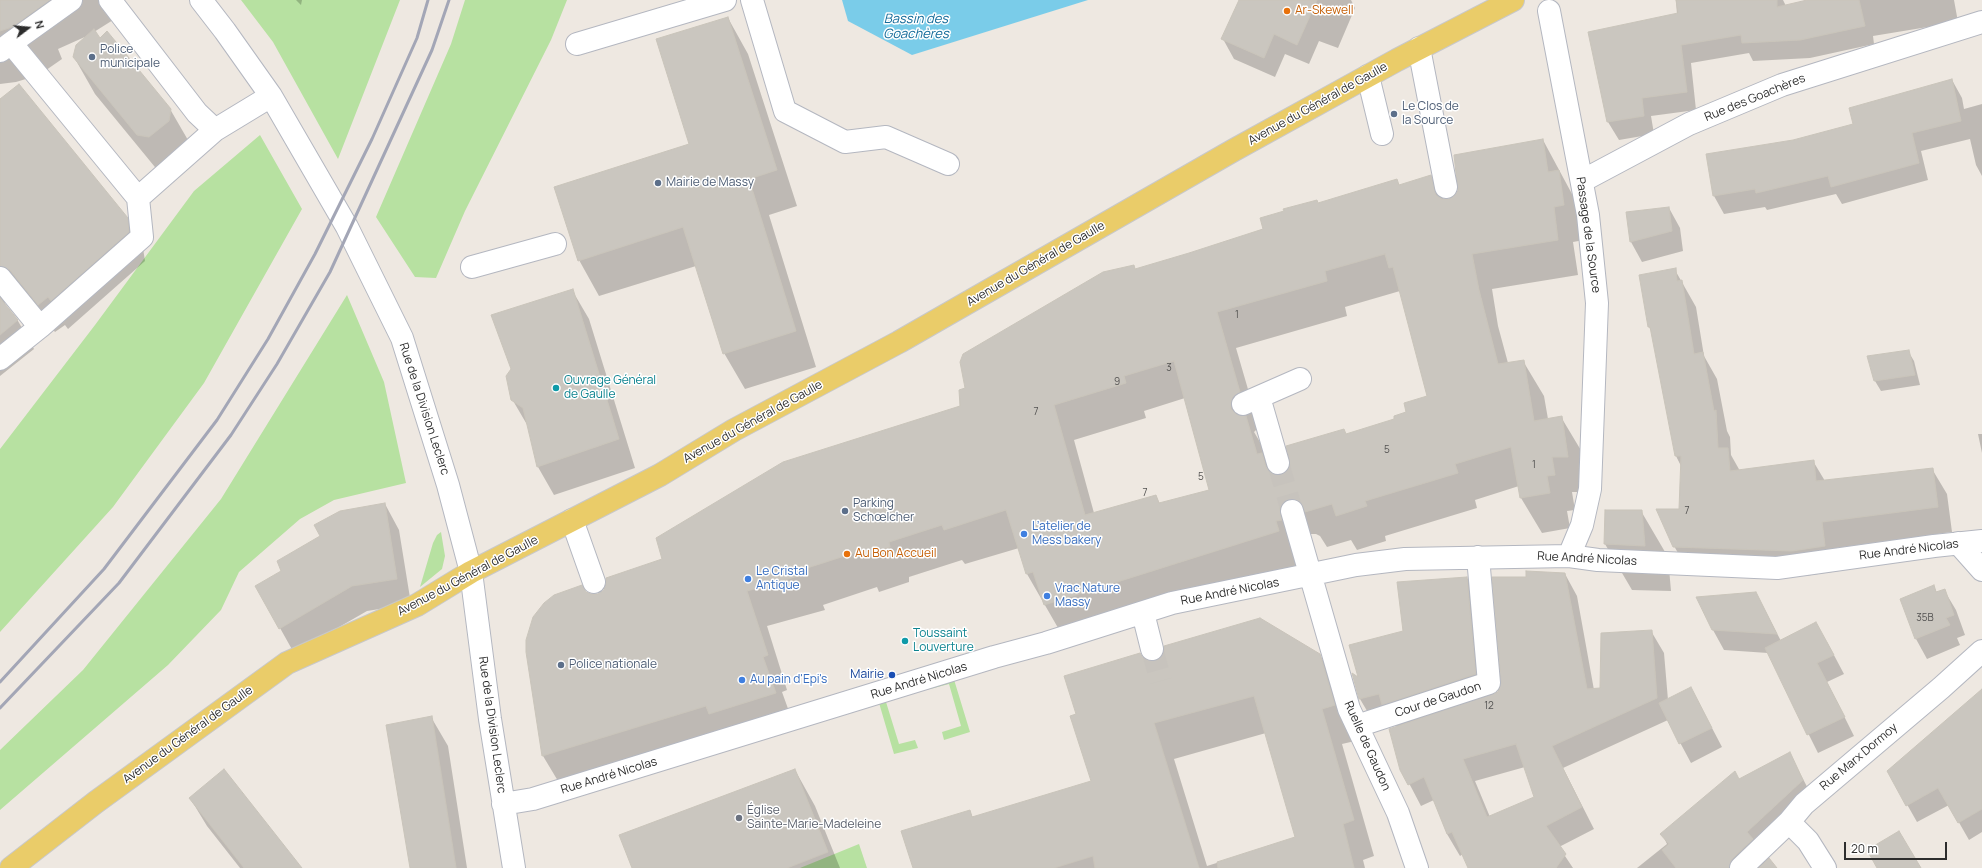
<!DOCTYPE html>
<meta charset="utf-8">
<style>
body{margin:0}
#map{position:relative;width:1982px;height:868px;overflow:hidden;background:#eee8e1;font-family:Manrope,sans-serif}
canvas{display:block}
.north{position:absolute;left:8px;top:8px;width:40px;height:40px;-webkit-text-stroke:3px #fff;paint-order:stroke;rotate:74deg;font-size:11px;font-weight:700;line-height:16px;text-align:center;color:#2d2d2d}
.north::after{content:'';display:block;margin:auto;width:14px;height:18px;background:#2d2d2d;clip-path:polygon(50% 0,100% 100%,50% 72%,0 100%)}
.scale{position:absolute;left:1844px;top:842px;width:103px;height:18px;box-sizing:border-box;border:2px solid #2d2d2d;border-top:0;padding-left:5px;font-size:12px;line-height:14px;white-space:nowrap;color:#2d2d2d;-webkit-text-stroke:3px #fff;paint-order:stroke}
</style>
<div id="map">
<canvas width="1982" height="868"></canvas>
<div class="north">N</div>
<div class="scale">20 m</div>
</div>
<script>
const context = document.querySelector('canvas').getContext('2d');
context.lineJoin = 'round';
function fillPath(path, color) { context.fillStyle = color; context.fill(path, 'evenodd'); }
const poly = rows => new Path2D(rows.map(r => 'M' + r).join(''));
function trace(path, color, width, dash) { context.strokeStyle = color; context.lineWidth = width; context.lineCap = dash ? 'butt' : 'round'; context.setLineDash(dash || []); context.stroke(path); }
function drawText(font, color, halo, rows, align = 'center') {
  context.font = font + ' Manrope,sans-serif'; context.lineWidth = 3; context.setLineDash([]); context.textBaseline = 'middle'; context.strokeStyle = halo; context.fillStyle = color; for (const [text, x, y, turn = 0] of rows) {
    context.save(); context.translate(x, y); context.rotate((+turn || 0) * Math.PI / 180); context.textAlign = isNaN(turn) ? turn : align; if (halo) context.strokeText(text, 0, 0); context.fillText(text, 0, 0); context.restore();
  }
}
fillPath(poly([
 [241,0,400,0,338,159,273,42],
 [465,0,567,0,551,40,465,211,436,278,415,277,376,217,451,44],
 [260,135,302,209,204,383,113,507,0,632,0,449,95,325,194,191],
 [347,295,384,382,406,483,334,500,300,519,239,572,221,610,168,665,0,810,0,750,83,670,221,499],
 [441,532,445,556,442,569,420,587,433,543,437,535],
 [952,673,970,732,944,740,942,732,961,726,949,684,930,689,929,680],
 [877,696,886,702,899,744,915,740,918,748,894,754],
 [859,844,867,868,800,868]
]), '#b7e1a1');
fillPath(poly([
 [842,0,1088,0,912,55,848,21]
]), '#7acce9');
fillPath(poly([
 [0,0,112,0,121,15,94,32,170,109,192,147,159,172,95,94,74,57,87,36,58,49,62,59,39,75,16,82,0,84],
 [296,0,302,0,301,5],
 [1240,0,1351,0,1355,8,1338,48,1319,41,1309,64,1285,54,1275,77,1234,59,1223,39],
 [1676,0,1783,0,1786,6,1811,0,1954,0,1958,22,1873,36,1874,44,1810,58,1753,61,1749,53,1691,63,1696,110,1651,116,1654,134,1619,140,1608,122,1590,32,1677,15],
 [728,18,748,54,797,206,769,215,816,367,745,389,724,353,696,266,599,296,579,260,690,145],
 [1952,80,1962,98,1964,109,1982,104,1982,176,1976,165,1970,139,1921,151,1928,180,1842,204,1836,194,1767,210,1765,207,1724,214,1714,196,1707,155,1793,141,1854,125],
 [0,100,127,219,143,248,145,261,68,329,65,325,55,332,27,298,8,297,4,304,18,321,34,349,0,376],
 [1543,140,1579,207,1584,240,1573,242,1578,275,1492,289,1498,326,1508,363,1523,361,1544,396,1548,419,1561,417,1582,452,1587,492,1572,492,1575,510,1567,511,1570,528,1542,533,1521,498,1519,486,1475,500,1477,508,1385,536,1386,541,1357,550,1351,540,1327,547,1320,536,1316,534,1309,534,1298,566,1065,640,1027,574,1019,548,965,564,962,560,909,577,909,582,879,592,877,587,823,605,825,610,767,626,787,690,782,692,795,728,564,791,543,756,527,652,586,592,591,595,598,595,961,407,966,388,1133,266,1135,270,1189,254,1265,229,1318,204,1396,180,1400,186,1431,177,1444,200,1449,200],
 [1400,291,1428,397,1396,420,1347,435,1282,476,1274,476,1266,452,1254,432,1259,427,1236,348,1347,316,1345,307],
 [1185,398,1210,490,1160,504,1156,496,1094,513,1074,440,1146,418,1144,411],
 [1669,208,1680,228,1683,251,1642,262,1631,242,1627,213],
 [1675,270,1696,307,1704,356,1717,379,1727,431,1730,437,1731,455,1740,471,1813,461,1825,481,1932,469,1947,494,1952,532,1836,548,1839,571,1805,576,1689,572,1674,546,1680,510,1681,466,1676,456,1652,332,1649,327],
 [572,290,589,319,635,468,554,495,538,467,529,428,512,399],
 [1908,351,1914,361,1920,385,1881,391,1875,381,1869,357],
 [1978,434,1982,434,1982,453],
 [385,504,399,530,411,604,367,611,294,653,280,628,283,572],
 [1606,511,1641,511,1668,557,1671,591,1632,590,1605,544],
 [1565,574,1577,596,1594,690,1601,689,1651,631,1664,653,1668,700,1691,688,1722,747,1691,763,1668,720,1563,768,1594,829,1559,847,1573,868,1469,868,1463,854,1460,856,1447,834,1434,800,1421,806,1400,766,1397,727,1390,716,1373,721,1360,699,1360,679,1404,632,1467,578,1480,600,1488,698,1493,696,1502,688,1527,578],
 [1525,767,1535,798,1490,817,1475,781],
 [1934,586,1937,593,1944,590,1956,610,1965,635,1957,638,1960,645,1927,659,1916,639,1901,599],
 [1756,593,1781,641,1827,642,1844,674,1827,682,1854,736,1818,753,1768,653,1724,650,1713,630],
 [1320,655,1340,691,1355,741,1342,744,1374,856,1363,860,1365,868,913,868,970,811,973,818,1093,782,1077,715,1143,659,1148,662],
 [1266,733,1296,838,1207,866,1174,759],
 [1982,690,1982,832,1969,840,1949,805,1917,822,1888,771],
 [431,717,448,746,467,868,411,868],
 [1790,754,1815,802,1760,853,1766,863,1776,868,1637,868,1667,844,1662,834,1739,780],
 [795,770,815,806,840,868,633,868],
 [190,798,301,868,240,868,207,826]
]), '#0003');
const building = poly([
 [0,0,50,0,12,27,0,31,0,0],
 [1239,0,1317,0,1297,45,1274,34,1264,58,1221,39,1239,0],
 [1676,0,1777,0,1777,7,1807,0,1859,0,1865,26,1800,40,1742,43,1741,35,1681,45,1687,92,1642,98,1644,116,1607,122,1588,32,1678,13,1676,0],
 [728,17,777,170,749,179,796,331,723,354,683,227,578,261,554,187,689,144,656,39,728,17],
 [94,29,100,38,107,31,171,109,169,121,149,137,137,135,73,57,76,45,94,29],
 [1952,79,1961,121,1912,133,1919,163,1831,187,1828,176,1756,193,1755,189,1713,196,1706,154,1793,140,1853,124,1849,108,1952,79],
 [19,84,128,218,129,232,51,301,48,297,38,305,10,270,0,266,0,99,19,84],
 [1543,139,1548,172,1559,170,1564,205,1554,207,1558,240,1472,254,1479,290,1498,364,1524,360,1534,421,1562,416,1568,457,1552,457,1555,475,1547,476,1550,493,1520,498,1511,447,1455,464,1458,473,1365,501,1367,506,1336,516,1332,504,1305,512,1300,502,1295,499,1288,499,1283,503,1280,508,1282,520,1276,521,1279,531,1044,605,1033,572,1026,574,1006,510,944,530,942,525,889,542,890,547,858,557,857,552,804,569,805,574,747,591,768,655,763,657,776,693,709,714,706,706,542,756,526,652,526,640,533,617,544,603,554,595,582,585,586,592,591,594,598,594,604,590,606,584,606,578,662,559,656,538,783,462,960,406,959,390,965,388,960,362,963,354,1103,272,1134,265,1135,269,1189,253,1263,229,1260,218,1284,211,1283,209,1317,200,1318,203,1397,179,1399,185,1431,175,1436,195,1442,199,1449,199,1454,196,1458,191,1454,155,1543,139],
 [1385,254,1389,268,1393,267,1427,396,1404,403,1406,412,1394,416,1394,419,1346,434,1344,429,1286,446,1290,466,1287,471,1282,475,1275,475,1270,472,1266,467,1262,453,1257,454,1246,416,1236,414,1231,409,1231,403,1233,397,1240,392,1217,312,1327,281,1325,271,1385,254],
 [1174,361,1209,490,1159,503,1156,495,1085,515,1054,405,1126,383,1124,376,1174,361],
 [1669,207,1672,231,1630,242,1626,212,1669,207],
 [1676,268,1677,281,1682,280,1694,354,1703,352,1714,411,1716,410,1718,448,1728,448,1730,471,1814,460,1816,481,1933,468,1938,507,1822,522,1825,546,1792,551,1673,547,1656,509,1679,509,1681,456,1675,456,1650,327,1648,327,1639,275,1676,268],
 [573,289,619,439,537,467,523,408,511,400,506,376,511,369,491,315,573,289],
 [0,298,18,320,0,335,0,298],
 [1909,350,1915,375,1874,381,1867,356,1909,350],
 [385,503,397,579,352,586,279,629,255,586,281,571,277,561,320,536,314,525,340,511,385,503],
 [1605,510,1642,510,1645,546,1604,544,1605,510],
 [1526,571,1565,573,1587,689,1600,688,1601,633,1652,630,1657,698,1552,746,1582,807,1546,826,1566,854,1556,868,1468,868,1452,832,1447,834,1424,777,1408,785,1400,770,1389,729,1498,692,1501,682,1492,577,1526,577,1526,571],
 [1516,744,1534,797,1487,817,1463,759,1516,744],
 [1467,577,1476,674,1382,705,1379,694,1359,699,1352,673,1358,677,1349,645,1403,631,1397,582,1467,577],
 [1934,585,1936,592,1945,589,1954,615,1946,618,1950,625,1915,639,1900,599,1934,585],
 [1756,592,1777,634,1712,630,1696,597,1756,592],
 [1260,618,1320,654,1335,705,1322,709,1354,820,1343,824,1354,868,1218,868,1217,862,1295,837,1254,696,1154,723,1199,868,1095,868,1093,856,1054,868,913,868,901,831,970,810,972,817,1091,781,1070,716,1076,714,1064,676,1140,653,1143,658,1148,661,1155,661,1161,658,1164,653,1164,646,1260,618],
 [1816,622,1834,655,1817,663,1845,717,1807,735,1765,648,1816,622],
 [1691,687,1712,728,1679,744,1659,703,1691,687],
 [1982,689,1982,809,1958,823,1938,788,1906,806,1887,771,1982,689],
 [432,716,456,868,410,868,386,725,432,716],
 [1790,752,1803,780,1747,832,1753,839,1732,859,1729,868,1676,868,1662,850,1669,844,1660,834,1735,771,1739,779,1790,752],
 [224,769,302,868,244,868,189,798,224,769],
 [795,769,828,852,787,868,632,868,619,835,795,769],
 [1899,831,1921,868,1877,868,1867,850,1899,831],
 [1769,858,1777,868,1759,868,1769,858]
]);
fillPath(building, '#cac6bf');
trace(building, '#c9c4ba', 1);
trace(poly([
 [1278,463,1292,511],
 [1152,649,1161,681]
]), '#c7c3bd', 22, [22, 11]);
const minor = poly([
 [110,0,197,113,215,130],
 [201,0,225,31,271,96,347,227,402,338,448,485,471,572,490,719,514,868],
 [752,0,785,111,845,142,886,137,948,164],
 [1549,11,1588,215,1597,303,1590,489,1582,525,1569,556],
 [11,43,71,0],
 [577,44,725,0],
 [1419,48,1446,187],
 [0,51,11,43,138,198,215,130,271,96],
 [1368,76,1382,134],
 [1582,181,1689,124,1782,85,1982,22],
 [472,267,555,244],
 [0,278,40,327,0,359],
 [40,327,142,237,138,198],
 [1259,397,1278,463],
 [1243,404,1300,379],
 [1292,511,1349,709,1398,813,1417,868],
 [572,520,594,582],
 [1958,543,1982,570],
 [1143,613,1152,649],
 [1357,726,1489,683,1478,557],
 [503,804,533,799,994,657,1046,643,1172,603,1356,565,1405,559,1569,556,1598,560,1777,568,1934,546,1982,541],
 [1789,822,1808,841,1825,868],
 [1741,868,1789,822,1804,804,1941,688,1982,651]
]);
const major = poly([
 [11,868,96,802,287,663,417,605,471,572,660,475,734,430,899,342,1234,150,1397,60,1513,0]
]);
trace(minor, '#b4b7c0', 24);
trace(major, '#c8c8c8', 24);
trace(minor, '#fff', 22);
trace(major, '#eacc69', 22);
trace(poly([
 [0,682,104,569,217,420,268,339,315,254,372,139,417,38,428,0],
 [0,708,119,583,231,435,277,364,330,272,432,50,449,0]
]), '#a3a6b6', 3);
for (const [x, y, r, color] of [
 [1287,11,4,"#e8710a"],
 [92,57,4,"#5c6f8a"],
 [1394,114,4,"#5c6f8a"],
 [658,183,4,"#5c6f8a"],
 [556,388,4,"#0f9aa8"],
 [845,511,4,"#5c6f8a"],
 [1024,534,4,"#3f7fe0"],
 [847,554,4,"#e8710a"],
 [748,579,4,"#3f7fe0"],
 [1047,596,4,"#3f7fe0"],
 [905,641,4,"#0f9aa8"],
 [561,665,4,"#5c6f8a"],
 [892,675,4,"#1a4fb4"],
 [742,680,4,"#3f7fe0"],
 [739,818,4,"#6b7280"]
]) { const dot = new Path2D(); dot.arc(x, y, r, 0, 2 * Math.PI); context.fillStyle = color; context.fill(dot); trace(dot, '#fff', 1.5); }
drawText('10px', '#545352', null, [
 ["1",1237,315],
 ["3",1169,368],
 ["9",1117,382],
 ["7",1036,412],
 ["5",1387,450],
 ["1",1534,465],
 ["5",1201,477],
 ["7",1145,493],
 ["7",1687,511],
 ["35B",1925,618],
 ["12",1489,706]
]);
drawText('12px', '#c56008', '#fff', [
 ["Ar-Skewell",1295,11],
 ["Au Bon Accueil",855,554]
], 'left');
drawText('12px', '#4e5e75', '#fff', [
 ["Police",100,50],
 ["municipale",100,64],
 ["Le Clos de",1402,107],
 ["la Source",1402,121],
 ["Mairie de Massy",666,183],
 ["Parking",853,504],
 ["Schœlcher",853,518],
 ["Police nationale",569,665]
], 'left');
drawText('12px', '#2d2d2d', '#fff', [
 ["Rue des Goachères",1755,98,-22],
 ["Avenue du Général de Gaulle",1318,104,-29],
 ["Passage de la Source",1588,235,82],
 ["Avenue du Général de Gaulle",1036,264,-30],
 ["Rue de la Division Leclerc",424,409,72],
 ["Avenue du Général de Gaulle",753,422,-29],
 ["Rue André Nicolas",1909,550,-7],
 ["Rue André Nicolas",1587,559,3],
 ["Avenue du Général de Gaulle",468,576,-28],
 ["Rue André Nicolas",1230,592,-11],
 ["Rue André Nicolas",919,681,-17],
 ["Cour de Gaudon",1438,700,-18],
 ["Rue de la Division Leclerc",492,725,82],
 ["Avenue du Général de Gaulle",188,735,-36],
 ["Ruelle de Gaudon",1367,746,66],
 ["Rue Marx Dormoy",1859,757,-40],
 ["Rue André Nicolas",609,776,-17]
]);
drawText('12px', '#0d838f', '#fff', [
 ["Ouvrage Général",564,381],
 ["de Gaulle",564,395],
 ["Toussaint",913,634],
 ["Louverture",913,648]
], 'left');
drawText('12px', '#366cbe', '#fff', [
 ["L’atelier de",1032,527],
 ["Mess bakery",1032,541],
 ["Le Cristal",756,572],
 ["Antique",756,586],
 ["Vrac Nature",1055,589],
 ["Massy",1055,603],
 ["Au pain d'Epi's",750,680]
], 'left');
drawText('12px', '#164399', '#fff', [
 ["Mairie",884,675]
], 'right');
drawText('12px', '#5b616d', '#fff', [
 ["Église",747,811],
 ["Sainte-Marie-Madeleine",747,825]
], 'left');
drawText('italic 13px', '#156c9a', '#fff', [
 ["Bassin des",916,19],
 ["Goachères",916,34]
]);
</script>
